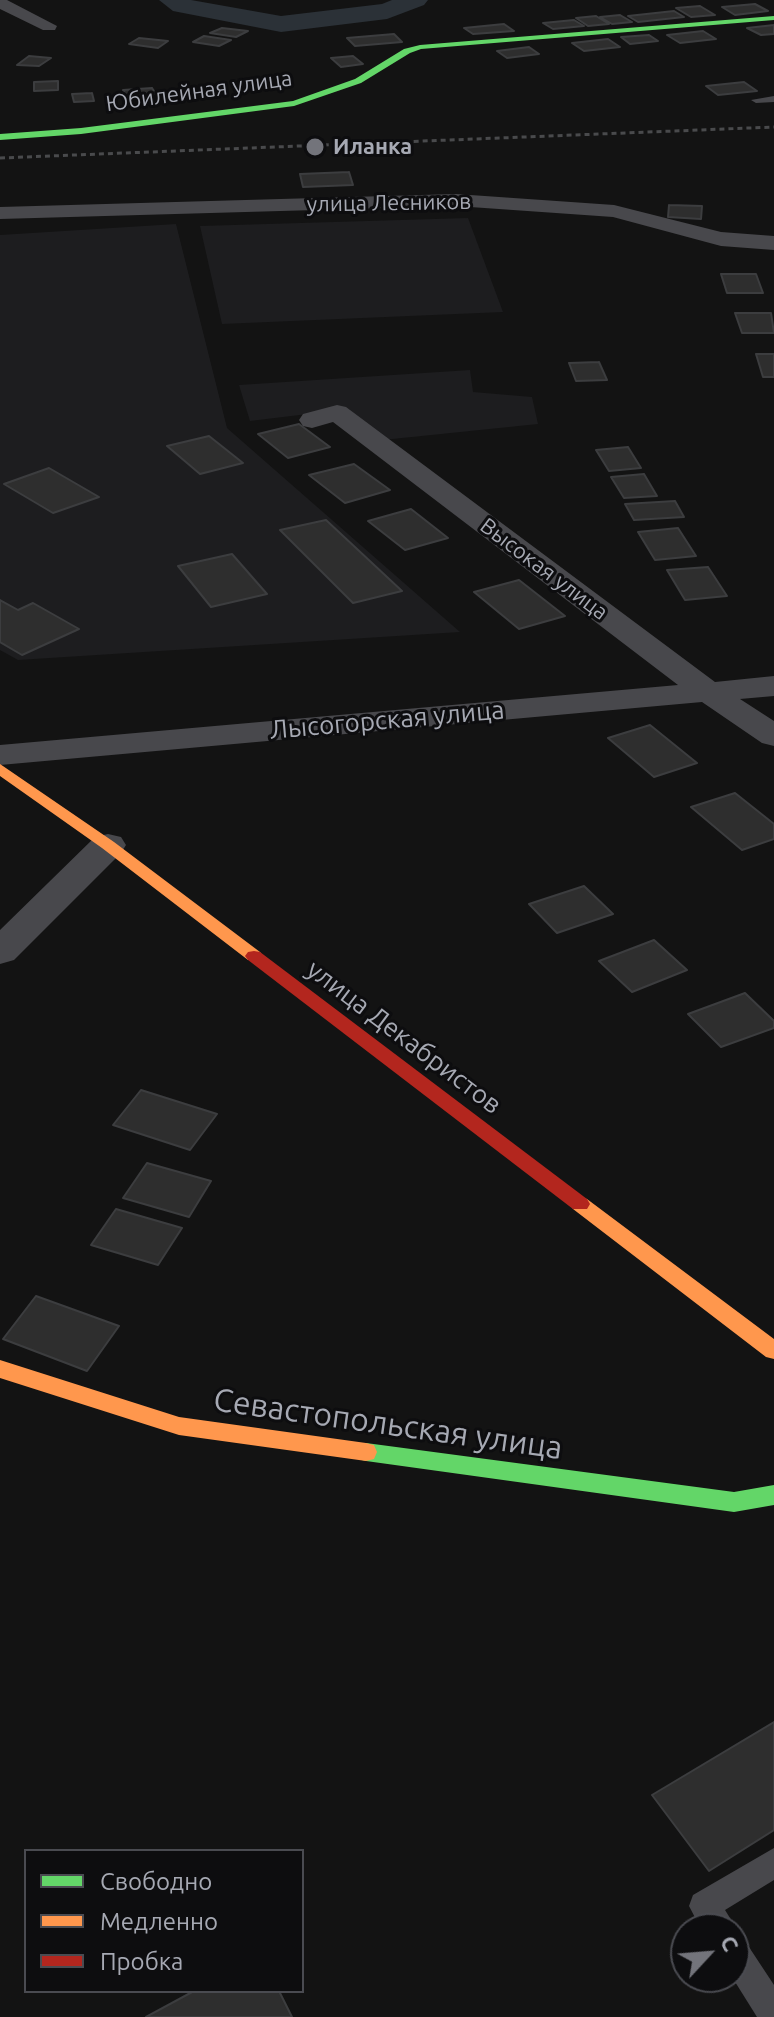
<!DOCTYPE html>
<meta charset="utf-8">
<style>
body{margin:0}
#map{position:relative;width:774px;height:2017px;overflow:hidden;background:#131313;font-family:Ubuntu,sans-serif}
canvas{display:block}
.legend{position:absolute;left:24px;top:1849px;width:280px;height:144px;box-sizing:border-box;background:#0d0d0f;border:2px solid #4a4b51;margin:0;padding:10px 14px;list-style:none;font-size:24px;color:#a6a9b3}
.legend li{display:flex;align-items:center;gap:16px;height:40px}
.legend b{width:40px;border:2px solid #4a4b51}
.north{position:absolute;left:670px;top:1913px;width:80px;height:80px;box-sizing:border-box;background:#0d0d0f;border:2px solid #4a4b51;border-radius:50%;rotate:64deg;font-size:22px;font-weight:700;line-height:32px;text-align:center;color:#a6a9b3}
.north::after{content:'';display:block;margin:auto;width:28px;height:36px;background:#73747b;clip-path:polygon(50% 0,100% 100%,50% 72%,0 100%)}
</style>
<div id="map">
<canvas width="774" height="2017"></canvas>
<ul class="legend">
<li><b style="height:10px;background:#63d668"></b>Свободно</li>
<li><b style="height:10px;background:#ff974d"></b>Медленно</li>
<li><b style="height:10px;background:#b3261e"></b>Пробка</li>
</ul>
<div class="north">С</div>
</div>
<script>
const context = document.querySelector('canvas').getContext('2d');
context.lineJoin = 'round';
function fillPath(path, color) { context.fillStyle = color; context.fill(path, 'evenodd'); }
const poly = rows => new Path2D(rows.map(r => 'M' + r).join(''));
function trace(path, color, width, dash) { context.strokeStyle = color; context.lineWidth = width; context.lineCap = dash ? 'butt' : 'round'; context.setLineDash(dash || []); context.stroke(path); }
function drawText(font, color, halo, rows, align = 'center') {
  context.font = font + ' Ubuntu,sans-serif'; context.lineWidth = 6; context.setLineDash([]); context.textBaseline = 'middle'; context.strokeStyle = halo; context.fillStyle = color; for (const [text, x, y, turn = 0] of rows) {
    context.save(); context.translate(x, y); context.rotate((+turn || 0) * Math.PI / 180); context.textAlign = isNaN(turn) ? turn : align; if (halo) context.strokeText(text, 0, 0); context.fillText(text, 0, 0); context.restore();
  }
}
fillPath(poly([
 [468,218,503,312,222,324,200,226],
 [176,224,227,428,460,632,18,660,0,650,0,235],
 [470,370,473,392,532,397,538,424,373,441,349,409,250,421,239,385]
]), '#1d1d1f');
fillPath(poly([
 [159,0,191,0,281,16,382,4,392,0,428,0,424,5,387,19,281,32,173,11,159,0]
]), '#2b3137');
const building = poly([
 [755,4,768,11,735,15,722,7,755,4],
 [700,6,715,15,691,17,676,8,700,6],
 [674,11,684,17,638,22,628,16,674,11],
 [620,15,632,22,612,24,600,17,620,15],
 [596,16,609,24,588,26,576,18,596,16],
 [574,20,584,26,553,29,543,23,574,20],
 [504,24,514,31,473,34,464,28,504,24],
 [774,25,774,34,761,35,747,28,774,25],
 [222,28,248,31,236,37,210,33,222,28],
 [703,31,716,39,680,43,667,35,703,31],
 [394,34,402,42,355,46,347,38,394,34],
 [649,35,658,41,630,44,621,37,649,35],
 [204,36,231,40,219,46,193,42,204,36],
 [139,38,168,41,158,48,129,44,139,38],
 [608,39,620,47,584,51,572,43,608,39],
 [529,47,539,54,507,58,497,51,529,47],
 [29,56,51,58,39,66,17,65,29,56],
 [353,56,363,64,341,67,331,58,353,56],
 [58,81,58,90,34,91,34,82,58,81],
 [744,82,757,91,718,95,706,86,744,82],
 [152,88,156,94,127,96,123,90,152,88],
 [92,93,94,101,74,102,72,94,92,93],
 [349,172,353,185,303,187,300,174,349,172],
 [669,205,702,206,701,219,668,217,669,205],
 [721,274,756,274,763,293,727,293,721,274],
 [735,313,771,313,774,333,742,333,735,313],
 [756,354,774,354,774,377,763,377,756,354],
 [599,362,607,380,576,381,569,363,599,362],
 [299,424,330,447,288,458,258,434,299,424],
 [209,436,243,463,200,474,167,446,209,436],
 [628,447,641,468,609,471,596,450,628,447],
 [354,464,390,490,345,503,309,475,354,464],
 [49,468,99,497,53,513,4,484,49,468],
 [644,474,657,496,624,498,611,477,644,474],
 [675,501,684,517,634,520,625,504,675,501],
 [411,509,448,538,405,550,368,521,411,509],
 [326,520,402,591,353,603,280,530,326,520],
 [678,528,696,556,655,560,638,532,678,528],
 [232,554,267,594,211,607,178,566,232,554],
 [708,567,727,596,685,600,667,570,708,567],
 [519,580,565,616,519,629,474,592,519,580],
 [0,600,18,610,33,603,79,629,22,655,0,642,0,600],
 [650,725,697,763,654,777,608,738,650,725],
 [735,793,774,824,774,839,742,850,691,807,735,793],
 [584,886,613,914,557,933,529,904,584,886],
 [654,940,687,970,632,992,599,961,654,940],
 [745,993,774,1021,774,1028,721,1047,688,1014,745,993],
 [141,1090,217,1114,190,1150,113,1125,141,1090],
 [147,1163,211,1181,189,1217,123,1198,147,1163],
 [116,1209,182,1228,158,1265,91,1245,116,1209],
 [36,1296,119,1326,87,1371,3,1339,36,1296],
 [774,1722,774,1830,709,1871,652,1795,774,1722],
 [194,1991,279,1991,292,2017,146,2017,194,1991]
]);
fillPath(building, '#2e2e2e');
trace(building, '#3c3d3f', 2);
fillPath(poly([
 [774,96,774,102,756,103,751,100,774,96],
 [774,1848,774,1880,725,1910,730,1918,734,1929,734,1930,701,1929,689,1906,693,1895,774,1848],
 [734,1936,745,1941,774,1985,774,2017,757,2017,732,1977,734,1936]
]), '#48484c');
fillPath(poly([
 [0,0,7,0,57,26,55,30,43,30,0,9,0,0],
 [456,194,614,205,721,232,774,236,774,250,721,246,613,217,456,206,0,219,0,207,456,194],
 [337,405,346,407,715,682,774,676,774,696,740,699,774,721,774,746,762,743,702,702,0,765,0,745,678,685,333,422,312,428,303,426,299,420,303,414,337,405],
 [108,834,121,837,126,845,121,853,14,960,0,964,0,930,95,837,108,834]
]), '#48484c');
fillPath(poly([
 [774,16,774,20,421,49,410,53,361,83,294,106,81,134,0,140,0,134,81,128,293,101,355,79,404,49,420,45,774,16],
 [366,1443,734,1492,774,1485,774,1505,734,1512,366,1461,358,1459,355,1452,358,1445,366,1443]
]), '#63d668');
fillPath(poly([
 [0,764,114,842,260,952,263,956,260,960,248,960,102,848,0,776,0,764],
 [580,1197,587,1199,774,1339,774,1359,766,1357,573,1209,570,1204,573,1199,580,1197],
 [0,1360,179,1417,366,1443,374,1445,377,1452,374,1459,366,1461,179,1435,0,1378,0,1360]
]), '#ff974d');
fillPath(poly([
 [254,951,260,952,587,1199,590,1204,587,1209,573,1209,248,960,245,956,248,952,254,951]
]), '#b3261e');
trace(poly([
 [0,158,774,127]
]), '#494a4c', 3, [5, 4]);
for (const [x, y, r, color] of [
 [315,147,10,"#73747b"]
]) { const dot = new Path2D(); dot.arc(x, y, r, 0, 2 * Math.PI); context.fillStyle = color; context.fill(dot); trace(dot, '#0d0d0f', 3); }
drawText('22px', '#a6a9b3', '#0d0d0f', [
 ["Юбилейная улица",199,91,-8],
 ["улица Лесников",389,203,-1],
 ["Высокая улица",544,569,37]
]);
drawText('bold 22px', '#a6a9b3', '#0d0d0f', [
 ["Иланка",333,147]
], 'left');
drawText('26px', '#a6a9b3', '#0d0d0f', [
 ["Лысогорская улица",387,720,-5],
 ["улица Декабристов",404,1037,37]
]);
drawText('32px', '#a6a9b3', '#0d0d0f', [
 ["Севастопольская улица",388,1424,8]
]);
</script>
